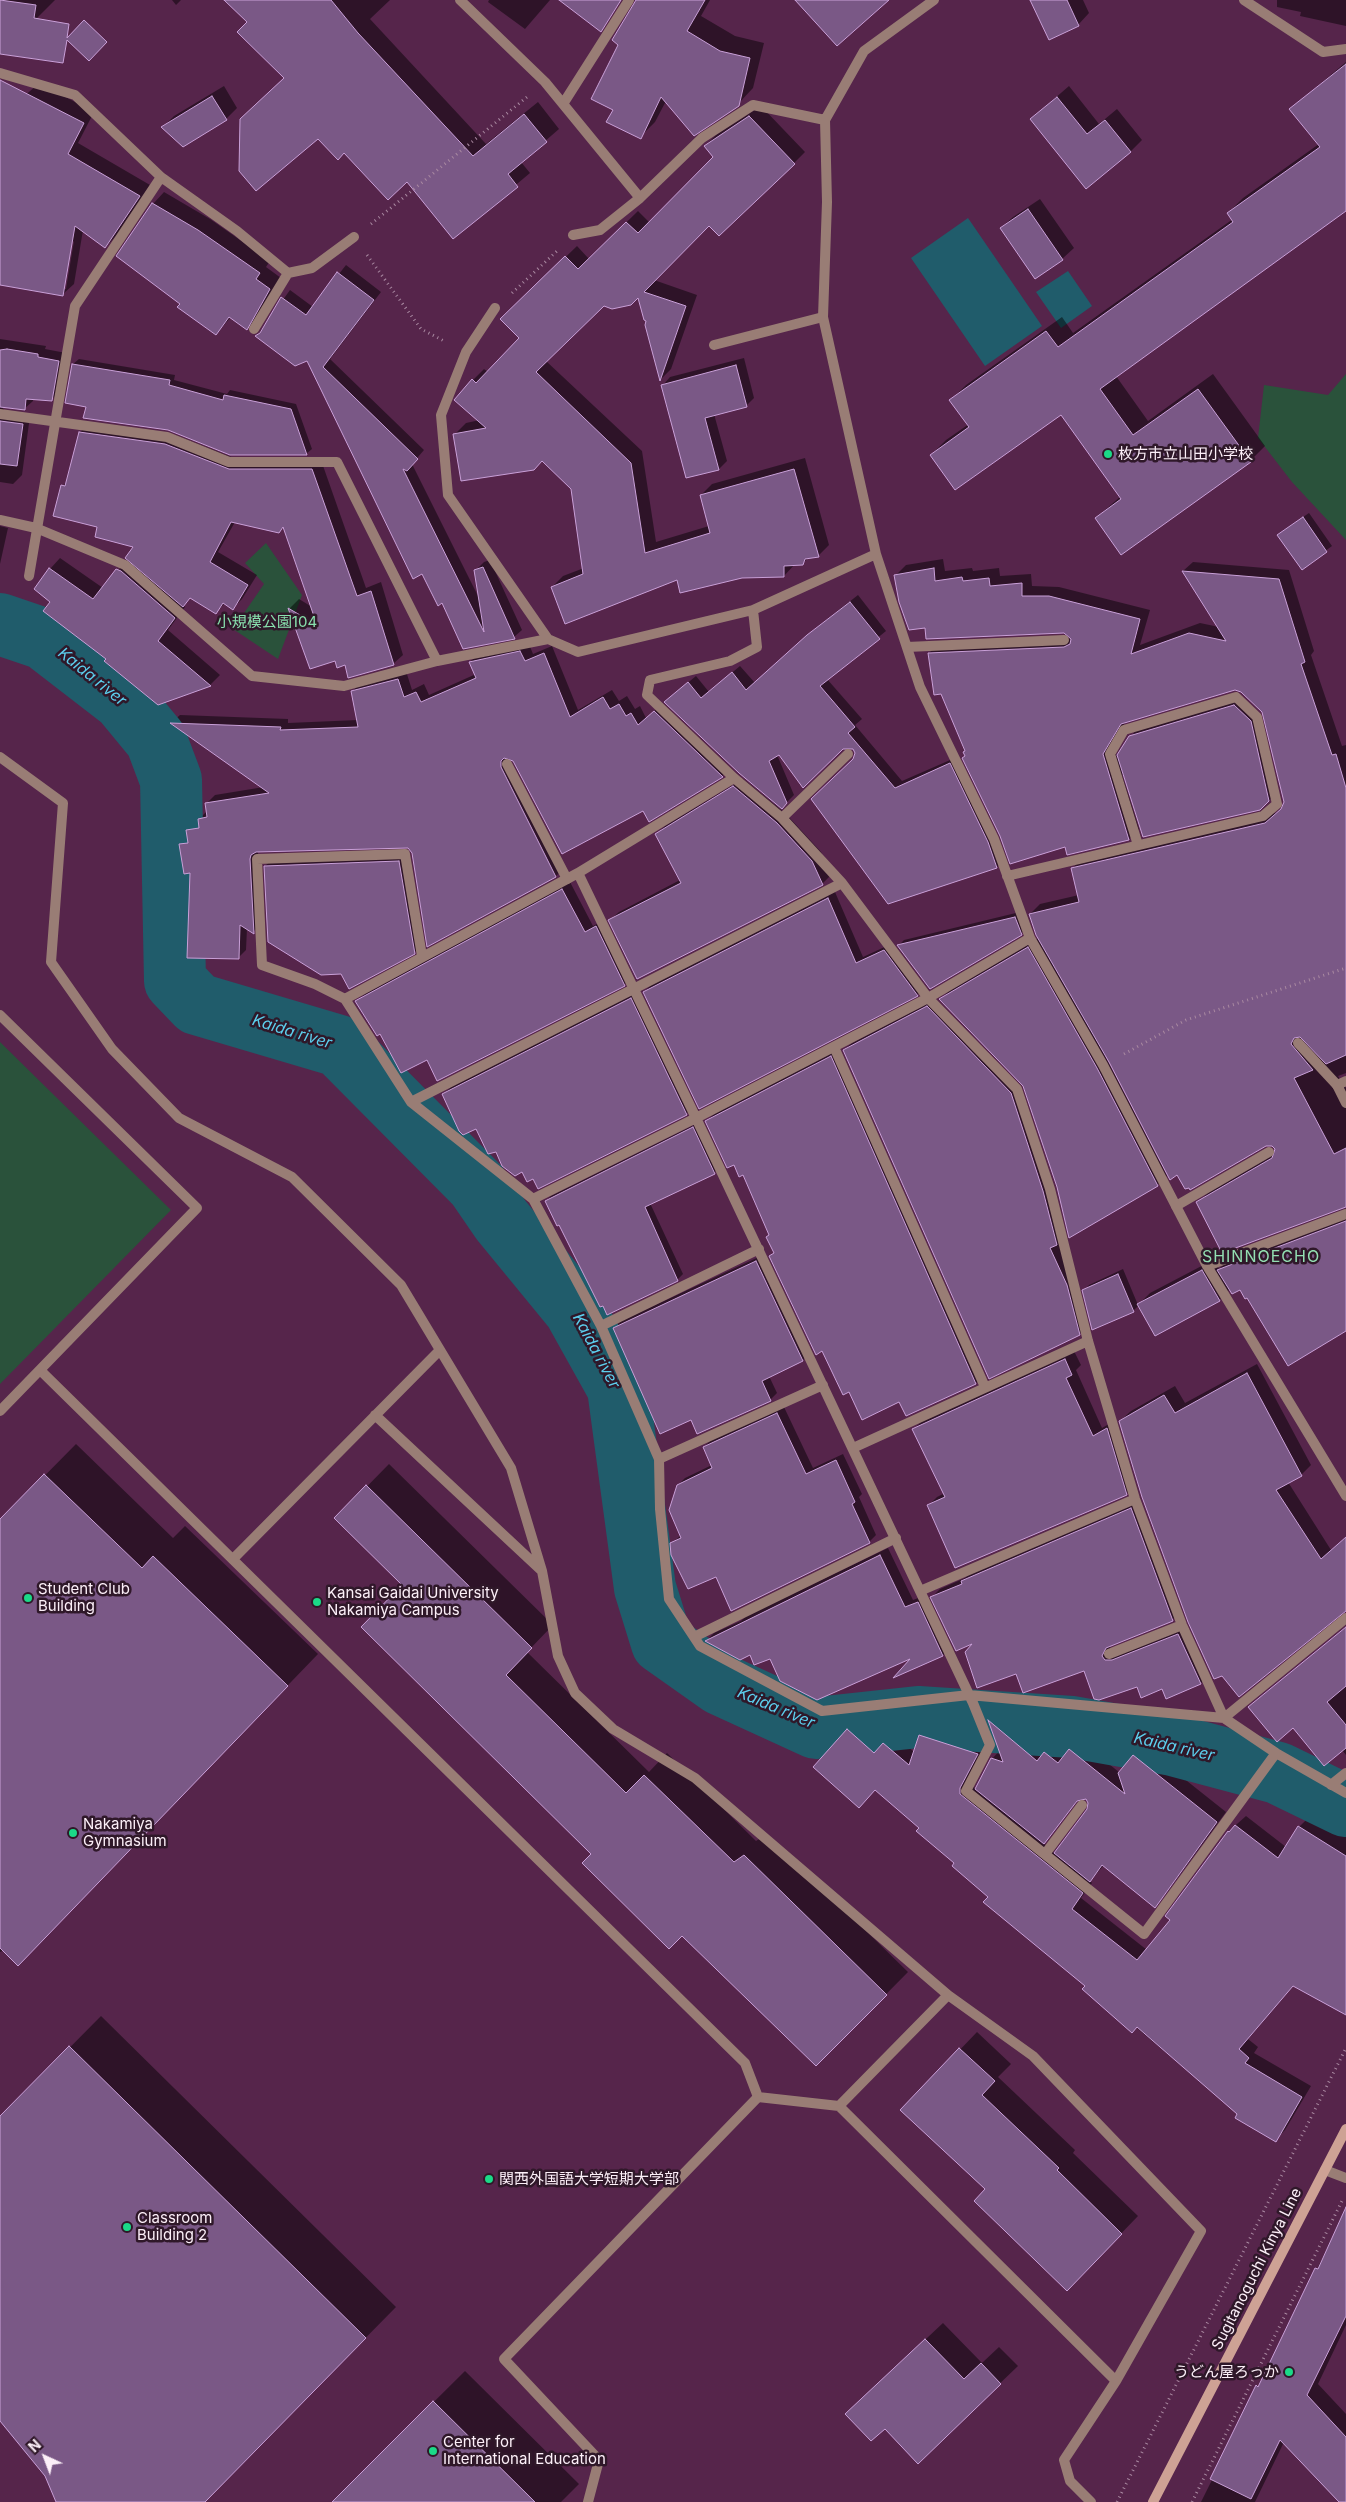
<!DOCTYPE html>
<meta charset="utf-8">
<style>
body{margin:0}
#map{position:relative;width:1346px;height:2502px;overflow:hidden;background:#56254b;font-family:Inter,sans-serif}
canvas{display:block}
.north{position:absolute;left:20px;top:2432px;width:50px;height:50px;-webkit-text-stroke:4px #2f1829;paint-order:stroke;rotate:317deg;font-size:14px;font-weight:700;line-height:20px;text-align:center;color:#fceff8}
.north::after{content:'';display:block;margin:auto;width:18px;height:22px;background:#fceff8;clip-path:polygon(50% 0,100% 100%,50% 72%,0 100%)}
</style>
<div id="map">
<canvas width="1346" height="2502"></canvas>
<div class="north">N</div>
</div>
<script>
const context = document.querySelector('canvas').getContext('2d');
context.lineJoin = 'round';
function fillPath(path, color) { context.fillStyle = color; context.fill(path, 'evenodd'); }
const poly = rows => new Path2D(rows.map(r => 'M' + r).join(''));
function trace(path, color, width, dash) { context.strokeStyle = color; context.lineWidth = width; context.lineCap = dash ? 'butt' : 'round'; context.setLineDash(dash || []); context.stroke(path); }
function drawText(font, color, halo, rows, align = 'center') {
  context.font = font + ' Inter,"Noto Sans JP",sans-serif'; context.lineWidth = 5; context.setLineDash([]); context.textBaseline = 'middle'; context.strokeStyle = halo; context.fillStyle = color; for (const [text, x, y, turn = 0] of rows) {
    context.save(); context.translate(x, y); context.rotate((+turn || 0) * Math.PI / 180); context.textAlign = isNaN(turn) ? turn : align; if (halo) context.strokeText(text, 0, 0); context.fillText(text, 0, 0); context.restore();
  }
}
fillPath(poly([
 [1346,374,1346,540,1292,482,1258,438,1264,385,1328,395],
 [266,543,302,595,278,659,233,629,264,584,245,563],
 [0,1042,171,1210,0,1384]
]), '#2a523b');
fillPath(poly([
 [968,218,1042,326,985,366,911,258],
 [1068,271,1092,306,1061,328,1036,292]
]), '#205c6b');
fillPath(poly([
 [0,0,55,0,0,55],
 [172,0,181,0,176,5],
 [238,0,390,0,370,19,486,144,538,102,559,129,521,162,530,173,454,237,408,180,318,137,286,77,248,22],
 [489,0,550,0,525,29,488,2],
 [636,0,710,0,701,16,735,36,764,43,753,88,738,104,666,101,655,122,640,137,614,109,619,44],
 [1032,0,1083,0,1089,13,1078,25],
 [1277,0,1346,0,1346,26,1300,16,1301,12,1277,7],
 [1346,62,1346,210,1116,376,1148,421,1213,374,1265,446,1250,461,1096,518,1121,496,1061,413,931,455,946,440,969,424,951,400,966,385,1062,317,1073,333,1233,219,1228,213,1243,198,1319,144,1291,109],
 [39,83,94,112,78,143,150,185,116,236,105,247,83,230,74,284,63,294,0,284,0,97,11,108],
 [74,241,66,289,63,289,71,244],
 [224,86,237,108,226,119,163,127,174,116],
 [1069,86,1099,124,1117,109,1142,140,1130,152,1031,119],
 [761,106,805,152,794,163,709,224,654,280,697,295,671,369,661,379,646,325,648,320,638,296,603,305,546,361,642,451,656,542,709,526,701,495,712,484,805,458,829,545,818,556,809,557,802,564,795,564,784,576,678,579,552,587,563,576,584,568,572,488,543,460,455,434,466,423,480,420,473,380,484,369,488,372,520,338,502,319,577,246,589,259,638,211,650,223,715,157,705,146,716,135],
 [164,192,210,219,270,261,266,267,281,278,259,317,247,328,231,317,216,334,181,304,153,204],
 [1040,199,1074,248,1062,259,1001,228,1013,217],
 [346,265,381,292,330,359,424,450,412,464,480,600,476,570,484,562,490,560,522,630,514,637,464,647,443,602,308,359,257,336,290,290,313,307],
 [0,339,46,346,45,349,66,353,60,391,51,400,33,397,33,401,24,409,1,406,7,413,30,416,22,475,13,484,0,482],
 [744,358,754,398,746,406,714,414,727,461,719,469,687,477,663,385,670,377],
 [79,359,175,375,174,380,227,394,230,390,296,404,312,449,306,454,168,429,87,406,73,364],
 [90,423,175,435,239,460,321,460,366,588,381,582,403,655,393,664,346,664,336,659,311,668,290,608,299,599,312,607,284,527,279,532,235,522,218,552,257,575,242,599,233,608,225,603,216,612,191,597,183,605,185,607,168,630,220,675,210,685,158,703,108,658,52,601,50,569,60,558,103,588,128,559,135,546,99,526,63,486,68,480,80,432],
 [1309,513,1332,546,1302,568,1284,530],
 [0,526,8,528,0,564],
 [943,559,945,571,972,568,973,571,999,568,1000,576,1031,574,1032,586,1059,587,1150,610,1140,645,1200,623,1219,627,1183,571,1193,562,1289,570,1314,651,1311,655,1342,746,1346,745,1346,1073,1338,1076,1346,1088,1346,1207,1198,1203,1208,1193,1275,1153,1277,1149,1107,1055,1105,1056,1167,1176,1157,1185,1058,1187,1024,1086,941,999,950,990,1039,938,1030,914,1040,904,1079,895,1072,869,1082,858,1279,812,1285,803,1265,715,1241,691,1235,689,1126,721,1113,743,1117,758,1135,731,1240,700,1256,715,1274,795,1269,801,1125,775,1122,775,1139,829,1129,839,1066,846,966,756,929,653,939,643,1074,637,1064,632,926,627,896,575,906,565],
 [858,595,886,631,827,679,862,719,855,725,902,781,957,757,1004,859,997,867,854,759,856,753,853,748,775,750,794,795,782,807,673,695,696,676,709,692,740,666,755,683,816,628],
 [529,644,533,654,552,646,578,710,612,690,619,701,627,696,635,709,640,706,646,718,663,704,730,768,722,776,649,820,644,809,508,758,564,868,556,876,428,945,413,852,409,847,258,851,261,924,253,932,247,928,246,950,238,958,192,871,181,845,188,837,187,831,195,823,199,822,199,819,208,810,207,803,215,795,264,787,172,722,180,715,288,719,288,723,358,720,352,692,360,683,406,671,412,690,424,684,429,695,476,674,470,662,478,654],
 [743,779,786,814,821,852,831,875,822,884,610,920,619,912,680,880,657,834,665,826],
 [407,853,422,944,414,953,265,866,274,858],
 [570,882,593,926,604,920,632,977,624,985,428,1059,381,1033,357,1001,365,994],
 [835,892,863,957,891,944,924,988,917,995,644,992,651,985],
 [1020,912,1026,928,1021,934,899,945,904,940],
 [638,991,694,1106,686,1114,534,1177,496,1150,444,1094,451,1087],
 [934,1000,1018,1085,1064,1236,1058,1242,1074,1278,1086,1327,1079,1334,844,1050,852,1043],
 [839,1049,984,1375,976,1383,900,1401,823,1350,770,1256,774,1252,770,1234,743,1173,707,1121,715,1113],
 [698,1123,719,1167,714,1173,650,1203,683,1274,677,1280,560,1223,546,1201,551,1196],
 [1346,1216,1346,1329,1247,1296,1240,1288,1230,1289,1219,1300,1139,1305,1133,1311,1084,1291,1089,1285,1123,1269,1138,1305,1150,1293,1213,1260,1219,1269,1229,1260],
 [763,1255,809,1353,803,1360,769,1376,777,1393,770,1400,698,1433,691,1418,614,1328,621,1321],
 [1074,1351,1081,1365,1076,1370,1102,1428,1116,1420,1135,1485,1126,1494,928,1506,937,1497,945,1493,914,1429,923,1420],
 [1257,1364,1311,1465,1301,1475,1288,1482,1331,1550,1346,1538,1346,1612,1341,1611,1120,1421,1131,1411,1175,1386,1185,1403],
 [784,1407,813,1468,843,1454,862,1494,859,1497,876,1535,869,1542,716,1575,672,1544,681,1535,678,1485,685,1478,712,1465,704,1447,711,1440],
 [76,1444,173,1538,185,1526,318,1654,49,1933,0,1952,0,1521],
 [389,1464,553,1625,527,1652,649,1772,667,1753,756,1841,767,1834,908,1972,816,2065,682,1934,593,1854,404,1585,336,1518],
 [1139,1501,1181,1612,1172,1620,1111,1644,1110,1647,1113,1652,1187,1627,1209,1675,1201,1683,1163,1688,1138,1686,1085,1669,1017,1673,977,1641,932,1597,940,1589,965,1578,970,1573],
 [888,1548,913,1600,926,1595,951,1648,943,1655,771,1657,751,1654,707,1640,714,1633,741,1621,746,1616],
 [1346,1627,1346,1755,1342,1750,1249,1707],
 [999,1711,1046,1751,1054,1743,1068,1753,1080,1740,1120,1773,1143,1746,1226,1812,1164,1896,1155,1906,1104,1865,1090,1881,1092,1883,1081,1898,1147,1950,1172,1920,1228,1832,1246,1816,1286,1847,1299,1827,1309,1817,1336,1834,1346,1830,1346,2010,1294,1985,1248,2039,1258,2047,1254,2053,1311,2086,1285,2130,1275,2140,1239,2114,1087,1986,989,1897,921,1828,876,1789,815,1767,858,1720,885,1743,894,1734,914,1752,920,1735,930,1725,987,1743,970,1784,976,1789,992,1759,1000,1750,990,1720],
 [1086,1798,1090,1802,1089,1810,1055,1854,1043,1843,1079,1799],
 [101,2016,396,2307,204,2502,57,2502,46,2475,0,2419,0,2118],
 [977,2032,1011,2064,998,2077,1075,2150,1073,2153,1138,2216,1084,2272,902,2110],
 [1346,2218,1346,2325,1318,2384,1346,2414,1346,2502,1340,2502,1284,2442,1255,2502,1201,2502,1339,2225],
 [943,2323,982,2363,999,2347,1018,2366,918,2462,864,2397],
 [465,2371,579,2484,561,2502,333,2502]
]), '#0007');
trace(poly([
 [0,624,44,639,123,700,156,740,171,780,175,981,197,1004,339,1046,477,1185,501,1220,574,1309,618,1388,645,1588,662,1643,720,1684,816,1728,918,1717,1072,1727,1173,1745,1278,1773,1346,1806]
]), '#205c6b', 62);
const building = poly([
 [0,0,36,5,34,18,69,24,67,38,84,20,107,42,89,61,67,40,63,63,0,54,0,0],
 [224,0,331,0,358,33,473,156,524,114,547,142,508,174,518,187,453,239,407,182,388,200,344,153,338,160,318,139,256,191,239,171,240,119,284,78,237,32,247,22,224,0],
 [559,0,621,0,601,32,559,0],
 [636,0,705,0,687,31,720,51,750,58,739,106,694,136,661,97,641,139,606,122,613,110,591,99,618,45,612,40,636,0],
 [795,0,889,0,837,46,795,0],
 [1030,0,1067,0,1079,26,1049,40,1030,0],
 [1346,64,1346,211,1100,389,1133,435,1198,389,1251,462,1121,555,1095,518,1121,499,1061,415,955,490,930,455,969,427,949,400,1046,331,1058,347,1233,222,1227,213,1320,147,1289,109,1346,64],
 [0,80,84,123,68,154,140,196,105,248,75,226,63,296,0,285,0,80],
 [212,96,227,120,183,147,161,127,212,96],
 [1057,97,1087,134,1105,120,1131,152,1086,189,1030,119,1057,97],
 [749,116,795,164,719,236,709,226,644,292,686,306,660,381,645,325,646,321,644,320,638,298,631,305,612,309,604,306,536,372,631,463,645,553,710,533,700,495,794,469,819,557,805,559,803,565,784,566,784,577,742,578,680,593,677,580,565,624,551,587,583,574,571,489,542,461,534,470,461,481,453,434,486,428,454,400,472,379,476,383,519,338,500,319,565,256,578,269,626,222,638,233,713,157,704,146,749,116],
 [152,203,198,230,260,273,256,279,270,289,247,330,229,317,216,335,177,307,180,304,116,256,152,203],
 [1028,209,1063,260,1035,279,1000,228,1028,209],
 [337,272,374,300,323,367,418,459,407,471,403,469,484,632,474,570,483,567,515,639,463,649,442,603,438,606,422,574,413,579,307,361,295,366,255,336,260,333,281,297,306,315,337,272],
 [7,349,38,354,38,357,59,361,52,401,26,399,25,410,0,407,0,350,7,349],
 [72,364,170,380,169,385,223,400,224,395,291,409,307,455,230,455,168,430,83,418,86,407,65,403,72,364],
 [736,365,747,407,705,418,719,470,686,478,661,385,736,365],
 [0,421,23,424,17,466,0,464,0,421],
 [79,432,165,444,229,469,312,469,357,596,371,591,394,665,348,678,345,665,337,668,335,661,310,669,288,608,317,625,283,527,279,533,231,522,210,562,248,585,233,610,223,603,216,614,190,598,183,607,125,558,133,547,95,537,97,527,53,516,61,485,65,486,79,432],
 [1303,517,1327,552,1302,570,1277,535,1303,517],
 [49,568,93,599,116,569,121,571,175,618,158,641,211,686,158,705,104,661,106,659,43,611,50,602,34,589,49,568],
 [934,568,935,581,962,577,963,581,989,578,990,586,1022,583,1022,596,1049,596,1140,619,1131,654,1189,633,1226,641,1182,571,1279,579,1305,662,1301,664,1332,755,1336,754,1346,788,1346,1055,1326,1064,1300,1037,1294,1038,1291,1044,1313,1070,1294,1078,1334,1154,1346,1148,1346,1207,1222,1253,1196,1202,1272,1158,1275,1149,1272,1146,1266,1146,1190,1190,1189,1188,1185,1189,1177,1175,1170,1180,1109,1062,1036,935,1029,914,1079,902,1071,868,1265,823,1281,809,1284,802,1262,712,1241,692,1235,690,1121,724,1103,754,1129,840,1067,855,1065,847,1010,864,1000,836,962,758,965,756,963,752,965,751,941,694,934,695,928,653,1064,647,1070,644,1071,639,1064,633,926,639,925,628,909,630,899,602,894,575,934,568],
 [850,602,880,639,820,686,855,727,848,733,895,788,950,763,988,842,997,868,888,904,811,799,853,759,855,753,853,749,843,749,803,788,779,755,769,761,787,803,782,809,739,773,664,702,688,682,701,698,732,672,746,690,807,635,850,602],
 [520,651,525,661,544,653,570,717,603,697,610,709,619,704,626,716,631,713,638,725,654,711,723,777,649,822,643,811,562,854,513,761,504,758,501,761,501,767,556,877,427,947,412,853,408,848,256,852,251,855,250,859,254,934,240,925,239,959,187,958,190,873,184,874,179,844,188,843,186,830,199,828,198,819,207,817,205,803,269,793,170,723,281,727,280,730,358,727,351,691,398,679,404,697,416,692,421,702,476,678,469,662,520,651],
 [1234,705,1251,721,1269,801,1260,810,1143,837,1117,755,1129,736,1234,705],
 [733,786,777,823,812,861,823,885,637,979,608,920,681,883,655,834,733,786],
 [399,861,415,954,349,989,341,974,321,975,268,942,264,866,399,861],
 [562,889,585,932,596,926,625,986,437,1081,427,1060,401,1073,380,1034,377,1036,355,1001,562,889],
 [828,898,856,963,884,950,918,996,699,1109,643,992,828,898],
 [1015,917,1022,935,930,989,897,945,1015,917],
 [1028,947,1097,1068,1158,1186,1069,1238,1057,1187,1023,1086,939,999,1028,947],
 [631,998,687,1115,538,1189,533,1179,527,1182,522,1172,515,1176,502,1166,496,1152,488,1154,476,1129,463,1135,459,1131,442,1094,631,998],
 [927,1006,1011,1093,1043,1191,1057,1245,1050,1248,1067,1285,1080,1335,989,1379,843,1050,927,1006],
 [831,1056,976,1384,906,1416,899,1402,862,1420,849,1392,843,1395,822,1351,816,1355,769,1256,774,1253,766,1237,769,1235,743,1175,739,1177,734,1165,727,1168,705,1121,831,1056],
 [693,1127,715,1174,645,1207,678,1281,607,1315,603,1306,600,1307,559,1225,557,1226,545,1201,693,1127],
 [1346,1221,1346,1331,1288,1366,1247,1298,1245,1299,1240,1290,1232,1294,1217,1270,1346,1221],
 [756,1261,803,1361,762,1381,771,1401,697,1434,691,1420,660,1434,613,1328,756,1261],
 [1202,1270,1220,1301,1155,1336,1137,1304,1202,1270],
 [1118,1274,1134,1312,1092,1330,1082,1290,1118,1274],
 [1065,1359,1072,1375,1066,1378,1093,1436,1107,1428,1127,1495,955,1568,927,1505,945,1497,912,1429,1065,1359],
 [1247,1373,1302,1476,1276,1490,1321,1559,1346,1537,1346,1611,1239,1697,1222,1676,1214,1679,1188,1622,1142,1497,1119,1421,1164,1395,1175,1413,1247,1373],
 [777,1413,806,1474,836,1460,855,1502,852,1504,870,1543,731,1611,716,1577,688,1589,671,1555,670,1543,681,1538,669,1510,677,1485,712,1468,703,1447,777,1413],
 [44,1474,142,1568,153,1556,288,1686,18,1966,0,1948,0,1519,44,1474],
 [366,1485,532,1648,506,1675,626,1793,644,1775,734,1862,744,1855,887,1995,816,2066,682,1936,669,1949,582,1863,591,1854,361,1627,402,1585,334,1518,366,1485],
 [1131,1508,1173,1621,1106,1648,1102,1656,1105,1660,1112,1660,1178,1634,1201,1684,1166,1699,1162,1689,1141,1698,1137,1687,1099,1700,1094,1699,1084,1671,1023,1693,1016,1674,977,1688,965,1652,972,1644,956,1651,930,1597,962,1584,961,1581,1131,1508],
 [880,1555,905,1607,918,1602,943,1656,893,1678,910,1659,817,1700,780,1681,770,1659,754,1665,750,1655,740,1660,705,1641,880,1555],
 [1346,1627,1346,1686,1327,1702,1346,1725,1346,1748,1324,1766,1293,1728,1277,1742,1248,1707,1346,1627],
 [988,1720,1037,1761,1044,1752,1058,1763,1069,1749,1125,1794,1118,1773,1133,1755,1217,1822,1155,1908,1102,1865,1090,1882,1054,1853,1087,1809,1088,1803,1086,1799,1077,1801,1044,1844,975,1789,991,1758,1003,1762,988,1720],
 [847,1729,874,1753,883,1743,909,1765,919,1735,978,1754,960,1788,960,1794,1083,1893,1072,1909,1137,1960,1170,1920,1165,1916,1228,1831,1229,1832,1235,1825,1278,1858,1298,1826,1346,1856,1346,2015,1293,1986,1239,2049,1249,2058,1245,2063,1302,2097,1276,2142,1235,2118,1237,2114,1137,2027,1132,2033,1082,1989,1085,1986,983,1902,988,1897,952,1866,954,1863,916,1831,919,1828,875,1790,859,1808,813,1767,847,1729],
 [69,2046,366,2338,205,2502,56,2502,45,2476,0,2421,0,2116,69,2046],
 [959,2048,995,2081,982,2095,1059,2168,1057,2170,1122,2234,1067,2291,974,2201,985,2189,900,2110,959,2048],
 [1346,2207,1346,2316,1307,2395,1346,2437,1346,2502,1339,2502,1280,2440,1251,2499,1210,2479,1256,2385,1258,2387,1315,2268,1318,2269,1346,2207],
 [925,2339,964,2379,981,2363,1001,2384,918,2464,885,2429,871,2441,845,2414,925,2339],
 [433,2401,535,2502,332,2502,433,2401]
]);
fillPath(building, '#7a5886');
trace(building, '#c9a0d8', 1);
trace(poly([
 [371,224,527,97],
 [367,255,421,329,446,342],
 [512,293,557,251],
 [1124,1054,1186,1020,1346,968],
 [1117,2502,1346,2048],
 [1192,2502,1342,2201]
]), '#a989a1', 3, [1, 4]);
trace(poly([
 [714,345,823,317],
 [0,757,63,803,51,962,112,1049,179,1118,292,1177,401,1285,511,1468,542,1571,558,1656,575,1693,613,1729,695,1778,948,1995,1033,2056,1201,2231,1116,2381],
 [507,764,567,879],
 [0,1015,197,1208,0,1411],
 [1298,1043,1337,1085],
 [1176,1206,1269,1152],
 [40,1370,745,2063,758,2097,839,2106,1116,2381,1064,2460,1070,2481,1091,2502],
 [375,1415,541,1570],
 [233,1559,440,1350],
 [839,2106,948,1995]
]), '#997d75', 10);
trace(poly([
 [460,0,545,82,640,198,702,138,753,105,825,120],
 [934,0,864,51,825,120,827,202,823,317,876,554,920,687,994,839,1030,938,1103,1065,1207,1266,1346,1496],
 [1244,0,1323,52,1346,49],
 [0,73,75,95,161,177,75,306,29,576],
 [563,104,629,0],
 [161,177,237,231,288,273,312,268,354,237],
 [573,235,600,230,640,198],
 [495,308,466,352,441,415,448,495,548,639],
 [254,329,288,273],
 [0,414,167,437,229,462,337,462,437,661],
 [0,520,36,528,125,565,252,676,344,686,437,661,548,639,578,652,753,610,876,554],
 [753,610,757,647,730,661,650,680,647,695,734,778,782,818,842,883,928,998,696,1118,973,1703,990,1745,966,1791,1144,1934,1276,1753],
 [907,647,1064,640],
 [782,818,848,754],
 [578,873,345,999,411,1102,533,1199,601,1326,659,1459,660,1509,669,1599,700,1646,822,1711,969,1695,1224,1718,1346,1618],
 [1007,876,1263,816,1277,804,1257,717,1236,697,1124,730,1110,754,1138,845],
 [1030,938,928,998,1017,1089,1050,1189,1088,1341,1135,1499,1182,1625,1224,1718,1276,1753,1346,1793],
 [345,999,315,984,262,965,257,859,405,854,422,956],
 [834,1047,985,1387],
 [1346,1081,1337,1085,1346,1103],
 [411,1102,842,883],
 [533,1199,696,1118,578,873,734,778],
 [1207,1266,1346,1214],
 [601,1326,759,1249],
 [853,1448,1088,1341],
 [659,1459,823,1385],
 [920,1591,1135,1499],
 [694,1637,896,1538],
 [1109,1654,1182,1625],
 [1331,1785,1346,1773],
 [1045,1854,1082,1805],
 [1325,2170,1346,2178],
 [588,2502,599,2460,504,2359,758,2097]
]), '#997d75', 10);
trace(poly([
 [1153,2502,1346,2129]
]), '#cea295', 10);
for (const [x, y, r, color] of [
 [1108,454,5,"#1bd988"],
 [28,1598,5,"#1bd988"],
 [317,1602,5,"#1bd988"],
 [73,1833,5,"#1bd988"],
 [489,2179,5,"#1bd988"],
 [127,2227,5,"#1bd988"],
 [1289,2372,5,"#1bd988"],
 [433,2451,5,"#1bd988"]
]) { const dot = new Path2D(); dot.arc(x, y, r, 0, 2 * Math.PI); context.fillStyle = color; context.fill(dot); trace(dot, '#2f1829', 2); }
drawText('15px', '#fceff8', '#2f1829', [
 ["枚方市立山田小学校",1118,454],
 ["Student Club",38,1589],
 ["Building",38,1606],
 ["Kansai Gaidai University",327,1593],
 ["Nakamiya Campus",327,1610],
 ["Nakamiya",83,1824],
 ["Gymnasium",83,1841],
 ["関西外国語大学短期大学部",499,2179],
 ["Classroom",137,2218],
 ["Building 2",137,2235],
 ["うどん屋ろっか",1279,2372,"right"],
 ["Center for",443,2442],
 ["International Education",443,2459]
], 'left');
drawText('15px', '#88e0ad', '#2f1829', [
 ["小規模公園104",267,622]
]);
drawText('15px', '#fceff8', '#2f1829', [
 ["Sugitanoguchi Kinya Line",1257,2269,-63]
]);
drawText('italic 16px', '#5ccfed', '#2f1829', [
 ["Kaida river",92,677,39],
 ["Kaida river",292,1032,17],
 ["Kaida river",596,1351,62],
 ["Kaida river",776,1708,23],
 ["Kaida river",1174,1747,13]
]);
context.letterSpacing = '1px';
drawText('16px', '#93dfb2', '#2f1829', [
 ["SHINNOECHO",1261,1257]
]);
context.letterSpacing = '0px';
</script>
